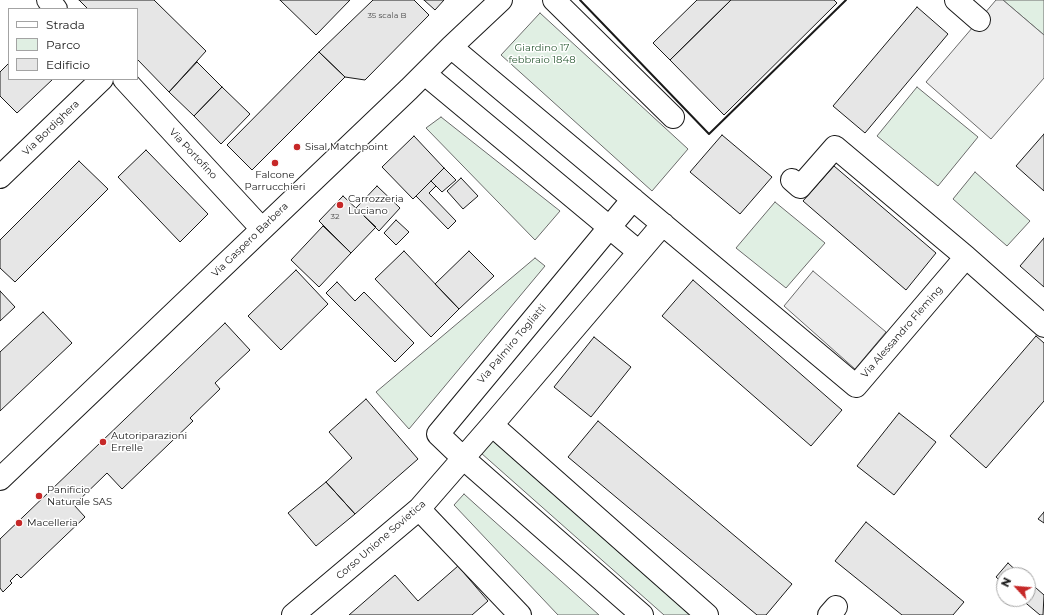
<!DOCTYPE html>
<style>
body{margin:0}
#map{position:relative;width:1044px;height:615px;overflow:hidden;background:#fff;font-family:Montserrat,sans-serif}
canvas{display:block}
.legend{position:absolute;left:8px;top:8px;width:130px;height:72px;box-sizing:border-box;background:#fff;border:1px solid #a3a3a3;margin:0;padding:5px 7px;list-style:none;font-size:12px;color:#1a1a1a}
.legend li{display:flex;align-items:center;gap:8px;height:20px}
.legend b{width:20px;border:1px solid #a3a3a3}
.north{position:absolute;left:996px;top:567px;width:40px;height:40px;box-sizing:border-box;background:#fff;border:1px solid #a3a3a3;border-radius:50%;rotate:296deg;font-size:11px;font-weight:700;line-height:16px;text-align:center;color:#1a1a1a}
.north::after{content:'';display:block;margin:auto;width:14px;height:18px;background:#c62828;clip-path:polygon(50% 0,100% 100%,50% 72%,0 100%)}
</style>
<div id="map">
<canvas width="1044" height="615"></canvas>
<ul class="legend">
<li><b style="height:5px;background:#fff"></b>Strada</li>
<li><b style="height:11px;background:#e0efe3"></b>Parco</li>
<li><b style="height:11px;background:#e6e6e6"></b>Edificio</li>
</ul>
<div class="north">N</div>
</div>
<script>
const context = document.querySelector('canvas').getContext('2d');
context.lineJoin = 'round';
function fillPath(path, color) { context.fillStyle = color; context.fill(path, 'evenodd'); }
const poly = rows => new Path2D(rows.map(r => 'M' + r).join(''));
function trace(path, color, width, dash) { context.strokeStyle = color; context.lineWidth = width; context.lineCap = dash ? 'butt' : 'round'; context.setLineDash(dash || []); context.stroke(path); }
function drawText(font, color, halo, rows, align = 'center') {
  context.font = font + ' Montserrat,sans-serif'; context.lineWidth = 3; context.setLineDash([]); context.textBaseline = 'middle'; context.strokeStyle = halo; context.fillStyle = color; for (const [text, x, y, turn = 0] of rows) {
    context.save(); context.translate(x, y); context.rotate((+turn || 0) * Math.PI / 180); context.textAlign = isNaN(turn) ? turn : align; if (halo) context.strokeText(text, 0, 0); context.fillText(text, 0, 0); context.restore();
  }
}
const green = poly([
 [1003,0,1044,0,1044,35,1003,0],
 [540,13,688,149,652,191,501,55,540,13],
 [917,87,978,137,938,186,877,136,917,87],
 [441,117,560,211,535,240,426,128,441,117],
 [975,172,1030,221,1007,246,953,199,975,172],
 [775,202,825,243,786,288,736,248,775,202],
 [535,258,545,266,409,429,376,392,535,258],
 [492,440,690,615,664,615,481,453,492,440],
 [464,494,475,504,599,615,558,615,454,505,464,494]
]);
fillPath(green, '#e0efe3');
trace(green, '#6a6a6a', 1);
const parking = poly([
 [996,0,1003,0,1044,35,1044,78,991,139,926,82,996,0],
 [813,271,886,332,855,369,784,306,813,271]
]);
fillPath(parking, '#ededed');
trace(parking, '#6a6a6a', 1);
const building = poly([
 [79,0,154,0,206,51,169,92,137,59,137,9,88,9,79,0],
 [280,0,350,0,316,35,280,0],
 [373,0,414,0,429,15,365,80,345,77,319,52,373,0],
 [424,0,444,0,435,10,424,0],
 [697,0,731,0,670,60,653,43,697,0],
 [731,0,834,0,837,3,724,115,670,60,731,0],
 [917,7,948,34,865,133,833,106,917,7],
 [319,52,345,77,252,170,227,145,319,52],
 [197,62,222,87,194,116,169,92,197,62],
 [9,63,9,79,53,79,17,113,0,96,0,72,9,63],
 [222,87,250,114,221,144,194,116,222,87],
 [1044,134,1044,191,1016,166,1044,134],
 [722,135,772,177,740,214,690,172,722,135],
 [414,136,444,168,413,199,382,167,414,136],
 [146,150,208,214,180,242,118,177,146,150],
 [79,161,108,189,15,282,0,268,0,240,79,161],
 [834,166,936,253,906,290,803,201,834,166],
 [444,168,456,180,442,192,431,181,444,168],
 [461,178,478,196,463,209,447,191,461,178],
 [431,181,436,186,429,193,456,221,448,229,416,196,431,181],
 [377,186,400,208,379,231,356,208,377,186],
 [343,196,376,227,351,253,319,221,343,196],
 [396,220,409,232,396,245,384,233,396,220],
 [323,226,351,253,319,287,291,260,323,226],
 [1044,238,1044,287,1020,266,1044,238],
 [404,251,459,309,431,337,375,279,404,251],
 [469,251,494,276,459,309,435,284,469,251],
 [296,270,328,304,281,350,248,316,296,270],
 [693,280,842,410,811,446,662,316,693,280],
 [337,282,355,301,364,292,414,343,395,362,326,293,337,282],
 [0,291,15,307,0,321,0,291],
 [43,312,72,343,0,411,0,352,43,312],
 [225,323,250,350,215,383,220,389,190,418,193,421,122,489,107,473,74,505,85,517,21,578,17,574,10,581,12,583,3,592,0,588,0,539,225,323],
 [1036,336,1044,343,1044,401,986,468,950,436,1036,336],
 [594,337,631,367,591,417,554,387,594,337],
 [366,399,418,459,355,514,326,482,352,458,329,432,366,399],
 [899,413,936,442,894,495,857,466,899,413],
 [598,421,792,584,766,615,757,615,568,457,598,421],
 [326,482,355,514,316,546,288,513,326,482],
 [1044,512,1044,523,1038,519,1044,512],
 [866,522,964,602,953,615,902,615,835,561,866,522],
 [1008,563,1021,575,1004,575,1004,584,996,577,1008,563],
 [458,566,488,601,472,615,349,615,395,575,418,601,458,566],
 [1028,581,1044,595,1043,615,1040,615,1021,599,1028,599,1028,581]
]);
fillPath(building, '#e6e6e6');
trace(building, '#1a1a1a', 1);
const minor = poly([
 [48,0,56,9],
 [554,0,673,117],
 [956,0,979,20],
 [451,47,856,386,966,257,1044,326],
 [425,74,639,252],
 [124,79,262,229],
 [0,177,102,79],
 [792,180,800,187,835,147,966,257],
 [633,199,438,434,463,458,642,615],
 [492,425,707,615],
 [0,479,409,89,451,47,501,0],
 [419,509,520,615],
 [293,615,419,509,492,425,663,224],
 [829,615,836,607]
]);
trace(minor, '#1a1a1a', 24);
trace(minor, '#fff', 22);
trace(poly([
 [580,0,709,134,846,0]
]), '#1a1a1a', 2);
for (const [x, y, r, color] of [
 [297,147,4,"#c62828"],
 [275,163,4,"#c62828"],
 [340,205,4,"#c62828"],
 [103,442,4,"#c62828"],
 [39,496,4,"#c62828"],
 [19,523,4,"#c62828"]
]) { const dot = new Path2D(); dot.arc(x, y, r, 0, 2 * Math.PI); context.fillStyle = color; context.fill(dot); trace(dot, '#fff', 1.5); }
drawText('8px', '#4d4d4d', null, [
 ["35 scala B",387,16],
 ["32",335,217]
]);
drawText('10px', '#2b5a34', '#fff', [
 ["Giardino 17",542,48],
 ["febbraio 1848",542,60]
]);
drawText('10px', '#1a1a1a', '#fff', [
 ["Via Bordighera",51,128,-44],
 ["Via Portofino",193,154,47],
 ["Via Gaspero Barbera",250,240,-44],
 ["Via Alessandro Fleming",902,332,-49],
 ["Via Palmiro Togliatti",512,344,-50],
 ["Corso Unione Sovietica",381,540,-41]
]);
drawText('10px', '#1a1a1a', '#fff', [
 ["Sisal Matchpoint",305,147],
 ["Falcone",275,175,"center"],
 ["Parrucchieri",275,187,"center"],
 ["Carrozzeria",348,199],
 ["Luciano",348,211],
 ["Autoriparazioni",111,436],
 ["Errelle",111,448],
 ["Panificio",47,490],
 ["Naturale SAS",47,502],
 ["Macelleria",27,523]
], 'left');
</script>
